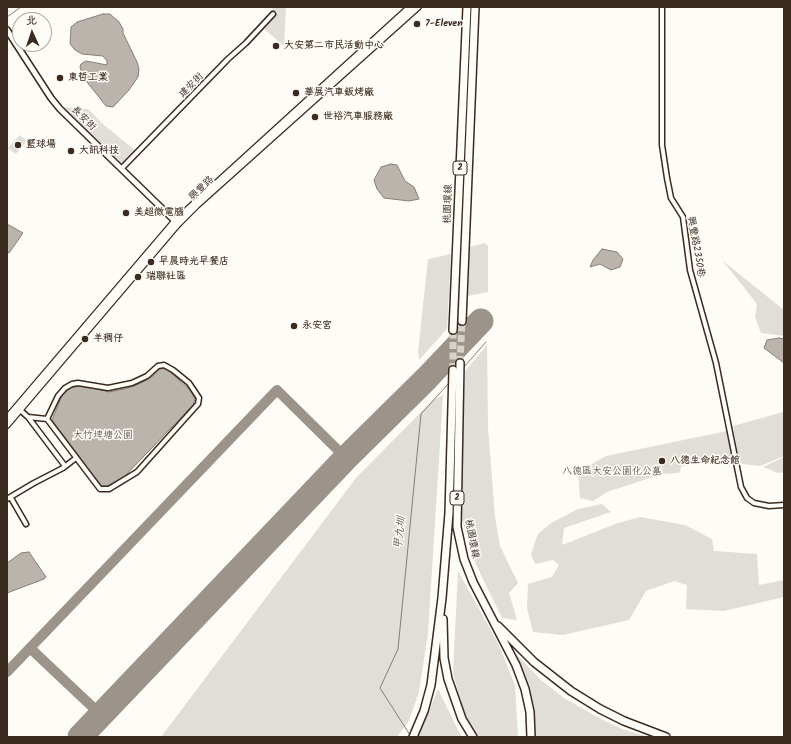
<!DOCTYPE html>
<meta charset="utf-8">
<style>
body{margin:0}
#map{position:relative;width:791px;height:744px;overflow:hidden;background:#fdfcf7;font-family:Kalam,"LXGW WenKai TC",sans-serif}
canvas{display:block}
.frame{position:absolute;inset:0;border:8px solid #3b2a1e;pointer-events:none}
.north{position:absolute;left:12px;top:12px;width:40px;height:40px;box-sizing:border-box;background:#fdfcf7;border:1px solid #afa8a0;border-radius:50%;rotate:357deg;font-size:11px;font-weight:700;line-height:16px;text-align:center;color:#3b2a1e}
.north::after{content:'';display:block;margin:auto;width:14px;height:18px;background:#3b2a1e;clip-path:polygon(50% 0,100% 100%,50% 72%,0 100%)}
</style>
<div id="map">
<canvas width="791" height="744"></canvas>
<div class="frame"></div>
<div class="north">北</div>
</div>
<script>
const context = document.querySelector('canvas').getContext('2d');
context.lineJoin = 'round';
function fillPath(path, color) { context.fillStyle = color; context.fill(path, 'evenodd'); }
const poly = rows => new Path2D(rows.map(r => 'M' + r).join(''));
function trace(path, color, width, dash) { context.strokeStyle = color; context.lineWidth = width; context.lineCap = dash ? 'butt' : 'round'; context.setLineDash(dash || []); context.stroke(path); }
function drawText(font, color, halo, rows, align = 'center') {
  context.font = font + ' Kalam,"LXGW WenKai TC",sans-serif'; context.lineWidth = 3; context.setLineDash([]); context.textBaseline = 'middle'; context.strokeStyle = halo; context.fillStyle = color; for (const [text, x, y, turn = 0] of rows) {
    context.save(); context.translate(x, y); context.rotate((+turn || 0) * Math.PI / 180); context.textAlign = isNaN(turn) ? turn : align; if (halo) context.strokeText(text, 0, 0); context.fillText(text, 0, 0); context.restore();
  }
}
fillPath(poly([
 [270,7,286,7,284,46,264,29,278,13],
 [62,107,88,109,104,125,136,151,123,164],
 [20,135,27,141,16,154,8,148],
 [485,243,488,246,488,292,468,296,469,247],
 [451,254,447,329,419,360,418,352,428,259],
 [723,261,784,310,784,336,761,333,755,317,757,304],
 [487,345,488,427,495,517,500,546,518,583,509,593,517,620,502,618,476,565,462,520,461,423,465,371],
 [443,395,428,633,419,692,409,721,397,737,161,737,356,478,433,400],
 [784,406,784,456,760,466,742,464,738,456,733,426,783,412],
 [727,431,733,457,682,466,679,473,662,474,607,492,593,501,580,498,578,472,606,456],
 [784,457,784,472,778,473,763,467],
 [602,504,611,512,564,528,562,545,618,523,640,517,685,525,712,539,714,551,757,554,759,585,784,580,784,597,724,611,686,609,687,585,674,581,646,591,629,620,563,635,533,632,527,608,528,584,552,577,559,565,553,560,535,564,531,554,538,534,551,523,578,509],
 [458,571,498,643,515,685,518,737,478,737,464,713,453,673],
 [517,655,542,681,564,698,601,719,622,729,648,737,534,737,535,723,532,702],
 [438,689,458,730,462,737,418,737]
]), '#e1ded7');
const water = poly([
 [103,14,110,14,119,22,123,29,123,33,137,62,139,69,138,77,129,90,113,107,106,106,83,77,80,67,81,64,86,61,107,65,107,61,103,56,82,54,75,50,70,44,71,27,77,22,103,14],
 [391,164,397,165,405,181,414,187,419,199,409,201,384,198,377,189,374,180,381,167,391,164],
 [7,224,23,233,9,253,7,252,7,224],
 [602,249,617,252,623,259,620,267,611,270,600,264,590,267,593,260,602,249],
 [779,338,784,339,784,363,764,348,767,340,779,338],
 [166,368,190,390,195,399,193,405,123,478,103,488,52,420,63,393,71,388,83,385,109,392,124,389,139,384,153,376,159,369,166,368],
 [29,552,46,577,44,579,7,593,7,563,21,553,29,552]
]);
fillPath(water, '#bbb4ad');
trace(water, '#887d74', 1);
trace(poly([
 [7,17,21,7],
 [464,367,486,342],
 [410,735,380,688,398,649,421,414,449,383]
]), '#887d74', 1);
trace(poly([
 [30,648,101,715],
 [7,672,277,390,346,458]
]), '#9c938a', 10);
trace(poly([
 [80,737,346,458,427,378,481,321]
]), '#9c938a', 25);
trace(poly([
 [460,363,462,321],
 [453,370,453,330]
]), '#d6d2cc', 7, [7, 3.5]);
const minor = poly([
 [662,7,662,145,667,178,671,198,683,217,690,270,716,363,741,487,747,498,754,503,769,506,784,505],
 [122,168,228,59,246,43,273,14],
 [20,410,28,417,47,419,100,489,109,489,137,472,198,404,199,398,189,383,173,370,164,365,158,366,147,376,132,383,108,388,78,383,72,384,65,388,58,396,47,419],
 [28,417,65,466],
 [11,498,26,524],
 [7,499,34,483,63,468,76,458]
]);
const tertiary = poly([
 [7,30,51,98,60,109,178,224]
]);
const secondary = poly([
 [7,418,175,221,410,7],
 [7,425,178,224,197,205,418,7]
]);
const motorway = poly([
 [462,321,475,7],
 [453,330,467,7],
 [460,363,457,527,464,559,473,582,516,665,525,689,530,712,531,737],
 [443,619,444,658,448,679,462,719,473,737],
 [498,626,534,662,571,691,600,709,624,721,666,737],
 [413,737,424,711,431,685,442,598,449,513,453,370]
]);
trace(minor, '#3b2a1e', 7);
trace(tertiary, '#3b2a1e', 8);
trace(secondary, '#3b2a1e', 8);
trace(motorway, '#3b2a1e', 10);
trace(minor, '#fdfcf7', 4);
trace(tertiary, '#fdfcf7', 5);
trace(secondary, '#fdfcf7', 5.5);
trace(motorway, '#fdfcf7', 7);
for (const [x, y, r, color] of [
 [417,24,4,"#3b2a1e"],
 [276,46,4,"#3b2a1e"],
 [60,78,4,"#3b2a1e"],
 [296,93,4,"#3b2a1e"],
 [315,117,4,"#3b2a1e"],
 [18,145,4,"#3b2a1e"],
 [71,151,4,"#3b2a1e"],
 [126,213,4,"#3b2a1e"],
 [151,262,4,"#3b2a1e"],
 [138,277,4,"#3b2a1e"],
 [294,326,4,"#3b2a1e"],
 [85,339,4,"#3b2a1e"],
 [662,461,4,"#3b2a1e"]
]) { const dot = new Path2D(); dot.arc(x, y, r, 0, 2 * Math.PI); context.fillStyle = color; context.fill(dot); trace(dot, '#fdfcf7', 1.5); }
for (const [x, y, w] of [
 [460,168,14],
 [457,498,14]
]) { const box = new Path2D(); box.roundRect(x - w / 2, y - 7, w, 14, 3); context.fillStyle = '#fdfcf7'; context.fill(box); trace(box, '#3b2a1e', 1); }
drawText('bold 9px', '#3b2a1e', null, [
 ["2",460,168],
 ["2",457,498]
]);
drawText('bold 10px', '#3b2a1e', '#fdfcf7', [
 ["7-Eleven",425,24],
 ["大安第二市民活動中心",284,46],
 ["東哲工業",68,78],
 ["華展汽車鈑烤廠",304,93],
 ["世裕汽車服務廠",323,117],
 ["籃球場",26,145],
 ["大訊科技",79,151],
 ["美超微電腦",134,213],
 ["早晨時光早餐店",159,262],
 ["瑞聯社區",146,277],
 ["永安宮",302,326],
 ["羊稠仔",93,339],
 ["八德生命紀念館",670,461]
], 'left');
drawText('10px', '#3b2a1e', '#fdfcf7', [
 ["建安街",192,86,-46],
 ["長安街",83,119,44],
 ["興豐路",202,189,-43],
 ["桃園環線",449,204,-88],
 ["興豐路2350巷",695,247,80],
 ["桃園環線",471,539,79]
]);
drawText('10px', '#64574c', '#fdfcf7', [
 ["大竹埤塘公園",103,436],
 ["八德區大安公園化公墓",612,472]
]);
drawText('italic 11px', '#615349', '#fdfcf7', [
 ["甲九圳",401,533,-84]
]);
</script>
